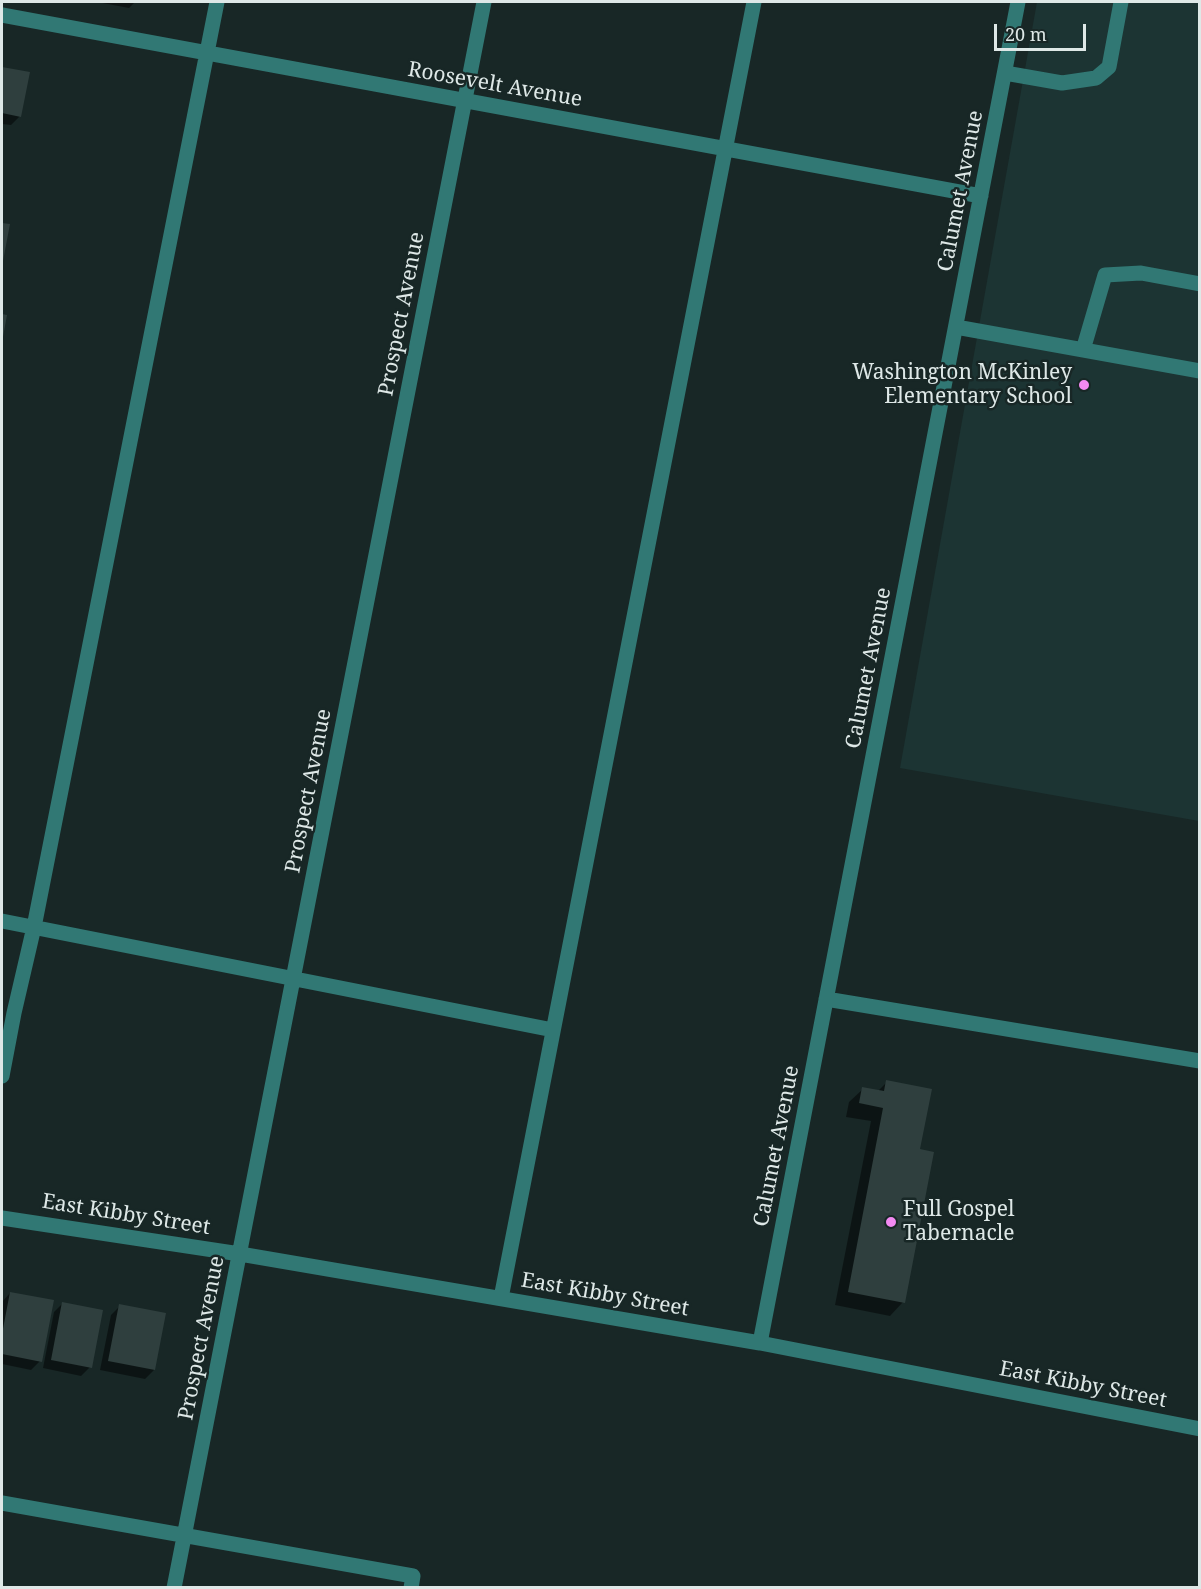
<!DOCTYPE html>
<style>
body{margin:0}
#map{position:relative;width:1201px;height:1589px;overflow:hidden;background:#182726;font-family:"Noto Serif",serif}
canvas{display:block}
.frame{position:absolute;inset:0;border:3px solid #dee8e7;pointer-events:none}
.scale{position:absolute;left:994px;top:24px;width:92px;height:27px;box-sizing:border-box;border:3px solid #dee8e7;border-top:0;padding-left:8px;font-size:18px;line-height:21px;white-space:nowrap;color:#dee8e7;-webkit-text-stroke:4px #182726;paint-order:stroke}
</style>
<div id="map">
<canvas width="1201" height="1589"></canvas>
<div class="frame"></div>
<div class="scale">20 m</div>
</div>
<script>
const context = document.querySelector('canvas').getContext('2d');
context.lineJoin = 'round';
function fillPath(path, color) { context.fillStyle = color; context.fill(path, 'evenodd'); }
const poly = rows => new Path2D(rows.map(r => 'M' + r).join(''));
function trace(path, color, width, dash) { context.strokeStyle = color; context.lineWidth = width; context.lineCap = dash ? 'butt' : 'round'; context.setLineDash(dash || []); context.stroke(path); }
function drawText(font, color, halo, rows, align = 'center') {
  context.font = font + ' "Noto Serif",serif'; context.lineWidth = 5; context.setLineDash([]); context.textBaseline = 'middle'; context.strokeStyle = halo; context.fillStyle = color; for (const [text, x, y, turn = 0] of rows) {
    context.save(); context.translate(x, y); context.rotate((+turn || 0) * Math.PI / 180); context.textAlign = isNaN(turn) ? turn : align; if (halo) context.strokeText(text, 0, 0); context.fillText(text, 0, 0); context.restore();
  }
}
fillPath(poly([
 [1037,2,1199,2,1199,821,900,768]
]), '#1c3433');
fillPath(poly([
 [97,2,135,2,129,8],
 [2,68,28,74,20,116,11,125,2,124],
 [887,1082,918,1150,903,1302,890,1316,835,1305,871,1121,846,1117,849,1102,863,1089,877,1092],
 [10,1293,40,1361,31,1370,2,1364,2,1302],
 [63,1303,90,1367,81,1376,43,1368,54,1312],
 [120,1306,164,1314,154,1370,145,1379,100,1370,111,1315]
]), '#0007');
fillPath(poly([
 [2,67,30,72,21,117,2,113],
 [2,223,10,224,3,261,2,261],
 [2,314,7,315,3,337,2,337],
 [886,1080,932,1089,920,1149,934,1152,905,1303,848,1292,883,1108,859,1103,862,1087,884,1091],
 [10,1292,54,1300,42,1362,2,1354,2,1334],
 [62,1302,103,1310,92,1368,51,1360],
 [119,1304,166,1313,155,1370,108,1361]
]), '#2f3f3e');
trace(poly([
 [2,15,981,196],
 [1005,73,1062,83,1096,78,1109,67,1121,2],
 [956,327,1200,371],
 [1083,350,1105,275,1141,273,1200,284],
 [2,921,553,1030],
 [826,999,1200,1061],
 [2,1076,14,1013,34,927,217,2],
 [2,1218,240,1254,760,1343,1200,1429],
 [501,1298,754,2],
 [760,1343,1018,2],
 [2,1503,413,1576,411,1588],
 [174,1588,484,2]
]), '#317874', 15);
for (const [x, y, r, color] of [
 [1084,385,6,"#f38af2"],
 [891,1222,6,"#f38af2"]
]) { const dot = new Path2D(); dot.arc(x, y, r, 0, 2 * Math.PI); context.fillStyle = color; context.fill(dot); trace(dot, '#182726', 2); }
drawText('21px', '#dee8e7', '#182726', [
 ["Roosevelt Avenue",495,85,10],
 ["Calumet Avenue",961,191,-79],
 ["Prospect Avenue",402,314,-79],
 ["Calumet Avenue",869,668,-79],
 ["Prospect Avenue",309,791,-79],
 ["Calumet Avenue",777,1146,-79],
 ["East Kibby Street",126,1215,9],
 ["East Kibby Street",605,1295,10],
 ["Prospect Avenue",202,1338,-79],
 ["East Kibby Street",1083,1385,11]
]);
drawText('21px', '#dee8e7', '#182726', [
 ["Washington McKinley",1072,373],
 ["Elementary School",1072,397],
 ["Full Gospel",903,1210,"left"],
 ["Tabernacle",903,1234,"left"]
], 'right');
</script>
